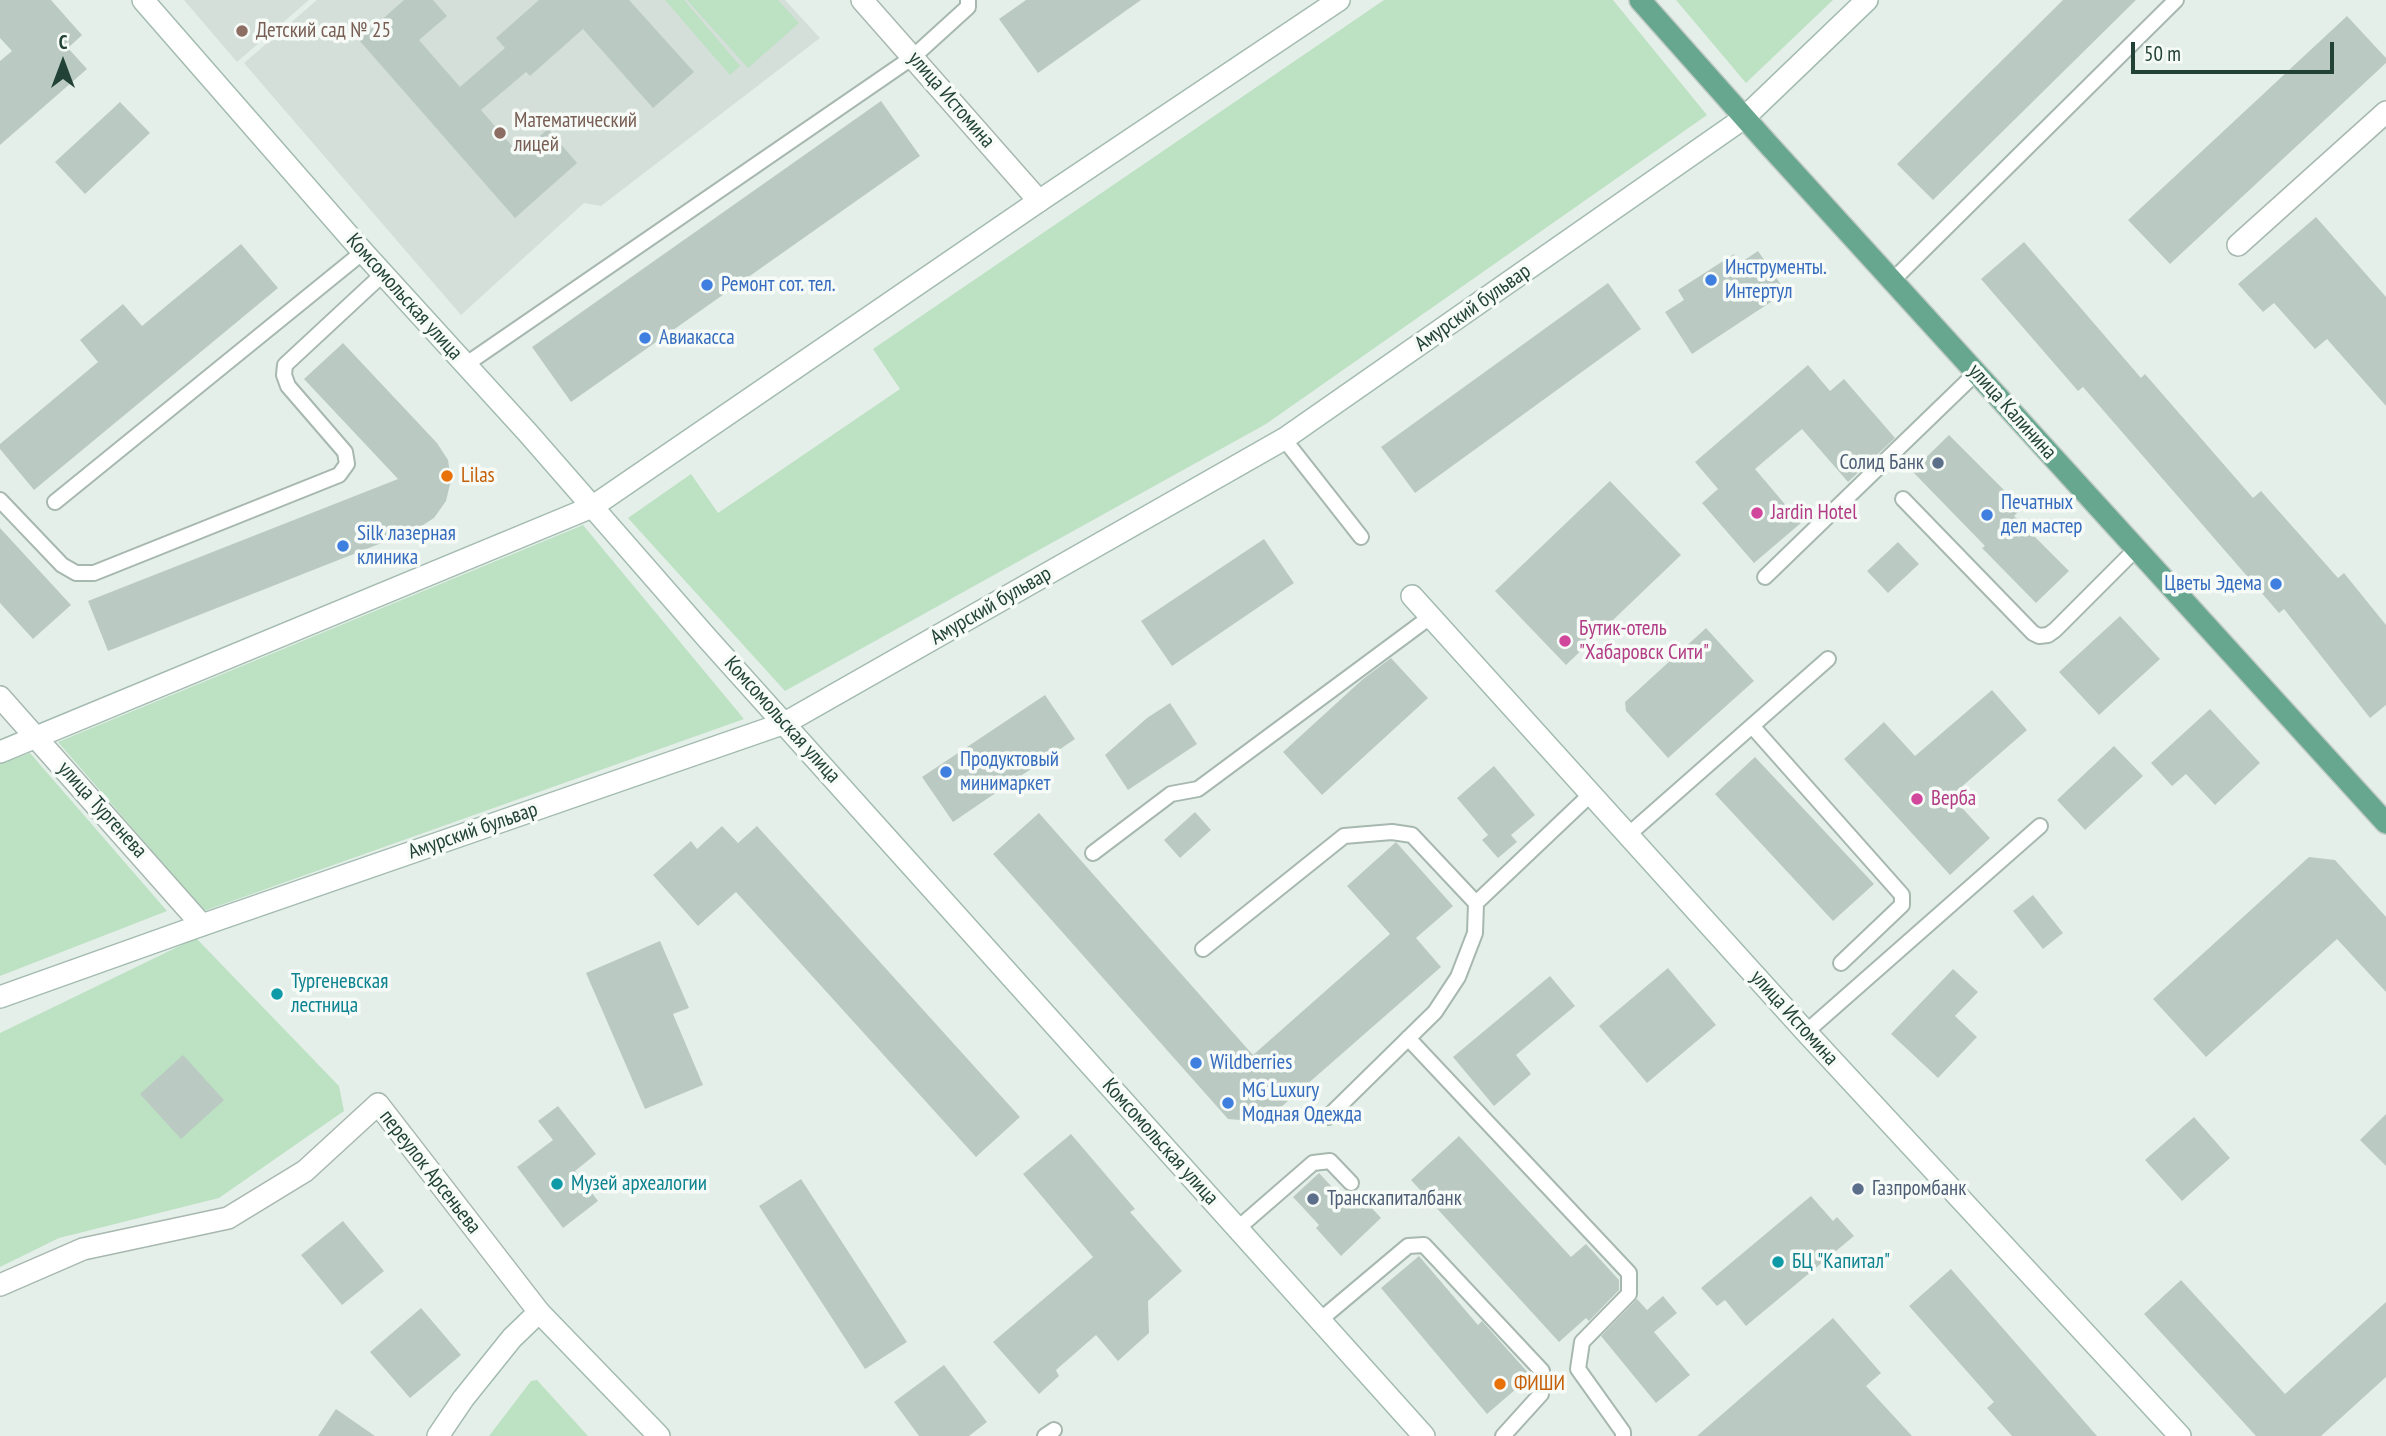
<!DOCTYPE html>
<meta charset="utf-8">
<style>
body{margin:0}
#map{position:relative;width:2386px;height:1436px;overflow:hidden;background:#e5efe9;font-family:"PT Sans Narrow",sans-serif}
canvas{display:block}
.north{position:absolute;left:28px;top:28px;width:70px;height:70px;-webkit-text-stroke:5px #f6fbf8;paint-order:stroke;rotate:0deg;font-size:19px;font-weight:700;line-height:28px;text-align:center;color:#224237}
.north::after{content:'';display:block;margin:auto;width:24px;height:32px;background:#224237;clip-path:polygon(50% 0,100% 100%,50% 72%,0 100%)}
.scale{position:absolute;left:2131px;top:42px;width:203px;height:32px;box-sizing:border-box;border:4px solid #224237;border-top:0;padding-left:9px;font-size:21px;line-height:24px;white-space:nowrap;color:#224237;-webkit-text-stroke:5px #f6fbf8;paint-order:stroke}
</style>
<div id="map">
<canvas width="2386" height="1436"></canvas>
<div class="north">С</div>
<div class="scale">50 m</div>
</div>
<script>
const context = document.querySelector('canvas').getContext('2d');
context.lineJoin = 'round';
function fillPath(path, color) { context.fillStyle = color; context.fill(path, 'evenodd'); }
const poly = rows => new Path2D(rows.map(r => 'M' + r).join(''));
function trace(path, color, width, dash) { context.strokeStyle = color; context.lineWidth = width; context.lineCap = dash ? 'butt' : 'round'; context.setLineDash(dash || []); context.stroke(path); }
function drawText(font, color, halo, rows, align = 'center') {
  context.font = font + ' "PT Sans Narrow",sans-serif'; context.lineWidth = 7; context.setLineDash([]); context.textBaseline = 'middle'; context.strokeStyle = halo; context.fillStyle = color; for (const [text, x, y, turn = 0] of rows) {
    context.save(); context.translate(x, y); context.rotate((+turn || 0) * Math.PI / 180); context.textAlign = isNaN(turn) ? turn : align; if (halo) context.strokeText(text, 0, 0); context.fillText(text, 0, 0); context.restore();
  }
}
fillPath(poly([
 [184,0,309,0,237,62],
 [317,0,785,0,820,38,601,206,584,203,461,315,244,63]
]), '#d3dfd8');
fillPath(poly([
 [665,0,684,0,740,66,730,75],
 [687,0,778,0,799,23,748,68],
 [1384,0,1613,0,1707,115,1266,424,785,691,628,518,691,474,718,513,900,389,873,349],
 [1676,0,1833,0,1746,83],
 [583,525,744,719,204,911,58,742],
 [30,753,167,911,0,976,0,764],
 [196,938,339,1086,344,1111,219,1198,59,1238,0,1267,0,1033],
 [537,1380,588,1436,489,1436,531,1381]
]), '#bde1c3');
fillPath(poly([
 [0,0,51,0,82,35,68,48,87,69,0,145,0,61,12,51,0,38],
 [404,0,433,0,447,16,419,40,460,87,505,48,496,38,539,0,629,0,694,72,653,108,583,29,530,76,526,72,481,110,519,154,548,129,577,163,515,218,359,40],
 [1026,0,1141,0,1038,73,999,19],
 [2063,0,2136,0,1933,200,1897,164],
 [2347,16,2386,58,2386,63,2170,264,2128,220],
 [881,101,920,156,571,402,532,347],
 [120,102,150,133,85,194,55,162],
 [2316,217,2386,297,2386,406,2327,339,2315,349,2274,303,2263,312,2238,284],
 [2024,242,2141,378,2145,374,2253,498,2261,491,2338,578,2344,573,2386,625,2386,705,2370,718,2284,609,2279,613,2083,387,2078,391,1981,279],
 [241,244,278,288,34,490,0,449,0,444,98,362,80,340,123,304,142,326],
 [1758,251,1786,292,1692,354,1665,312,1684,300,1678,290,1734,254,1740,263],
 [1608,283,1641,329,1415,493,1381,447],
 [343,343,437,443,448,460,451,480,446,501,434,518,417,529,108,651,88,601,398,479,304,379],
 [1808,365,1830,391,1844,379,1895,438,1848,482,1802,429,1755,469,1801,523,1754,563,1702,503,1718,489,1695,462],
 [1949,435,2022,508,2014,516,2069,571,2036,603,1982,548,1985,546,1912,471],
 [1610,481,1681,555,1566,665,1495,591],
 [0,528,71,605,33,639,0,603],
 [1264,539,1294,583,1172,666,1141,621],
 [1898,542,1919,564,1888,593,1867,571],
 [2120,616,2160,659,2099,715,2059,672],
 [1706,628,1754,681,1668,758,1626,711,1625,702],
 [1391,658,1428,698,1322,795,1283,752,1363,679],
 [1992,690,2027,730,1951,796,1990,838,1950,875,1844,759,1884,722,1915,756],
 [1045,695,1075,739,953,822,922,777],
 [1170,703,1197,744,1128,790,1105,755,1147,718],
 [2210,709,2260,763,2215,805,2186,774,2172,786,2151,763],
 [2114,746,2143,776,2085,830,2057,800],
 [1755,757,1874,884,1833,921,1715,794],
 [1494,766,1535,815,1511,835,1517,842,1498,858,1482,840,1488,835,1457,798],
 [1195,812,1211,830,1180,858,1164,840],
 [1039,813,1253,1055,1390,934,1347,886,1396,842,1453,906,1416,938,1441,967,1264,1122,1228,1119,993,854],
 [722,826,738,843,757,826,1020,1117,976,1157,736,892,698,926,653,875,691,841,697,849],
 [2309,857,2335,860,2386,917,2386,992,2337,939,2206,1057,2153,999],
 [2033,895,2063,933,2043,949,2013,911],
 [660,941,689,1008,673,1014,703,1085,645,1109,586,973],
 [1668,968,1716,1025,1647,1083,1599,1026],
 [1953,969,1978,992,1955,1016,1977,1037,1938,1078,1891,1034],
 [1550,976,1575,1006,1516,1055,1531,1074,1494,1106,1453,1057],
 [183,1055,224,1100,181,1139,140,1094],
 [558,1106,596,1154,575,1171,598,1201,563,1228,517,1167,553,1140,538,1121],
 [2386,1114,2386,1166,2360,1140],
 [2194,1117,2230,1158,2182,1201,2145,1160],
 [1071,1134,1135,1209,1130,1212,1182,1271,1148,1301,1149,1333,1118,1361,1096,1335,1056,1370,1059,1376,1039,1394,993,1342,1093,1257,1023,1174],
 [1459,1136,1571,1257,1586,1244,1619,1280,1619,1290,1589,1321,1586,1318,1559,1342,1411,1180],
 [1319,1173,1347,1203,1358,1193,1381,1218,1341,1256,1316,1228,1319,1225,1293,1197],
 [801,1179,907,1342,865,1369,759,1206],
 [1811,1196,1833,1221,1837,1217,1854,1236,1746,1326,1725,1300,1717,1306,1701,1288],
 [343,1221,384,1271,342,1305,301,1255],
 [1419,1256,1478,1325,1482,1321,1531,1376,1487,1414,1381,1288],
 [1951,1269,2021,1349,2097,1436,2012,1436,1987,1408,1994,1402,1909,1306],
 [2181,1280,2285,1394,2386,1302,2386,1377,2321,1436,2256,1436,2144,1314],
 [1663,1296,1677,1313,1654,1332,1690,1375,1656,1403,1601,1336,1637,1299,1647,1310],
 [421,1308,461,1355,410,1398,370,1352],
 [1833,1318,1881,1373,1866,1386,1912,1436,1697,1436],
 [944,1365,987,1422,969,1436,919,1436,894,1402],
 [336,1409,375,1436,318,1436]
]), '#bacac2');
const lane = poly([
 [1892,281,2176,0],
 [465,365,913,57,968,7,968,0],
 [1284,439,1361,537],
 [1903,499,2033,633,2039,636,2048,635,2055,630,2136,549],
 [0,500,62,565,76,573,94,573,339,475,347,464,345,452,288,386,284,375,285,365,383,274],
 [55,502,363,252],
 [1765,577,1976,373],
 [1752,726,1902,895,1902,905,1841,963],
 [1628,835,1828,659],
 [1093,853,1171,794,1198,789,1430,617],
 [1203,949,1344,836,1392,832,1412,835,1476,903],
 [1806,1032,2040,826],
 [1408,1038,1629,1273,1629,1294,1582,1342,1578,1369,1623,1432,1623,1436],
 [1328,1117,1435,1012,1458,977,1475,933,1476,903,1591,794],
 [1237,1229,1313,1163,1330,1161,1351,1183],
 [1320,1320,1408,1246,1424,1245,1542,1371,1541,1394,1503,1436],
 [1045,1436,1054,1430]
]);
const street = poly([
 [862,0,1039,201],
 [2238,245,2386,112],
 [0,697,202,925],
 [0,1285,83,1249,228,1218,305,1171,378,1104,539,1312]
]);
const secondary = poly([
 [143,0,363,252,528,433,707,638,1424,1436],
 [1412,596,1806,1032,2180,1436],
 [0,752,592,507,1039,201,1339,0],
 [0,997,202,925,785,723,1284,439,1744,118,1867,0],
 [438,1436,463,1399,512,1338,539,1312,659,1436]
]);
const primary = poly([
 [1640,0,1767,143,2386,823]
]);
trace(lane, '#a7b8b0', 18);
trace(street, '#a7b8b0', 24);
trace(secondary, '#a3bbb0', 24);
trace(primary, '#c1cac7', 24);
trace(lane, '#fff', 14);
trace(street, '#fff', 21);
trace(secondary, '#fff', 21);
trace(primary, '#67a790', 21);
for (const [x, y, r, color] of [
 [242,31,7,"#8d6e63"],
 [500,133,7,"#8d6e63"],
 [1711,280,7,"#3f7fe0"],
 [707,285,7,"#3f7fe0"],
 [645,338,7,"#3f7fe0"],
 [1938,463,7,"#5c6f8a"],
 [447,476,7,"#e8710a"],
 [1757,513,7,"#d1479c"],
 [1987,515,7,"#3f7fe0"],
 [343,546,7,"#3f7fe0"],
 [2276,584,7,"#3f7fe0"],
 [1565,641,7,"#d1479c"],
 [946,772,7,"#3f7fe0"],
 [1917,799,7,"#d1479c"],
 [277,994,7,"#0f9aa8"],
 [1196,1063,7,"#3f7fe0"],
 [1228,1103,7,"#3f7fe0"],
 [557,1184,7,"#0f9aa8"],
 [1858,1189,7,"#5c6f8a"],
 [1313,1199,7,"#5c6f8a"],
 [1778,1262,7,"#0f9aa8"],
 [1500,1384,7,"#e8710a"]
]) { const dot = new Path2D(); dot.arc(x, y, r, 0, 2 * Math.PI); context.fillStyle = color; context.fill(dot); trace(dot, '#f6fbf8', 2.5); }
drawText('21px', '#785e54', '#f6fbf8', [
 ["Детский сад № 25",256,31],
 ["Математический",514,121],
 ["лицей",514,145]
], 'left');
drawText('21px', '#224237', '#f6fbf8', [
 ["улица Истомина",951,100,49],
 ["Комсомольская улица",404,297,48],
 ["Амурский бульвар",1473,308,-35],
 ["улица Калинина",2012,412,48],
 ["Амурский бульвар",991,606,-30],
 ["Комсомольская улица",782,720,48],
 ["улица Тургенева",102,810,48],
 ["Амурский бульвар",473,831,-19],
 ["улица Истомина",1794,1018,48],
 ["Комсомольская улица",1160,1142,48],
 ["переулок Арсеньева",430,1172,52]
]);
drawText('21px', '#366cbe', '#f6fbf8', [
 ["Инструменты.",1725,268],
 ["Интертул",1725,292],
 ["Ремонт сот. тел.",721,285],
 ["Авиакасса",659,338],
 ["Печатных",2001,503],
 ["дел мастер",2001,527],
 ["Silk лазерная",357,534],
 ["клиника",357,558],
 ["Цветы Эдема",2262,584,"right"],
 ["Продуктовый",960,760],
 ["минимаркет",960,784],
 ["Wildberries",1210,1063],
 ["MG Luxury",1242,1091],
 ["Модная Одежда",1242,1115]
], 'left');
drawText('21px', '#4e5e75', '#f6fbf8', [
 ["Солид Банк",1924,463,"right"],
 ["Газпромбанк",1872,1189],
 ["Транскапиталбанк",1327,1199]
], 'left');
drawText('21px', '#c56008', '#f6fbf8', [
 ["Lilas",461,476],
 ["ФИШИ",1514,1384]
], 'left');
drawText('21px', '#b23c85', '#f6fbf8', [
 ["Jardin Hotel",1771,513],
 ["Бутик-отель",1579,629],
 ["\"Хабаровск Сити\"",1579,653],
 ["Верба",1931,799]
], 'left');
drawText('21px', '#0d838f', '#f6fbf8', [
 ["Тургеневская",291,982],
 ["лестница",291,1006],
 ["Музей археалогии",571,1184],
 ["БЦ \"Капитал\"",1792,1262]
], 'left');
</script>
